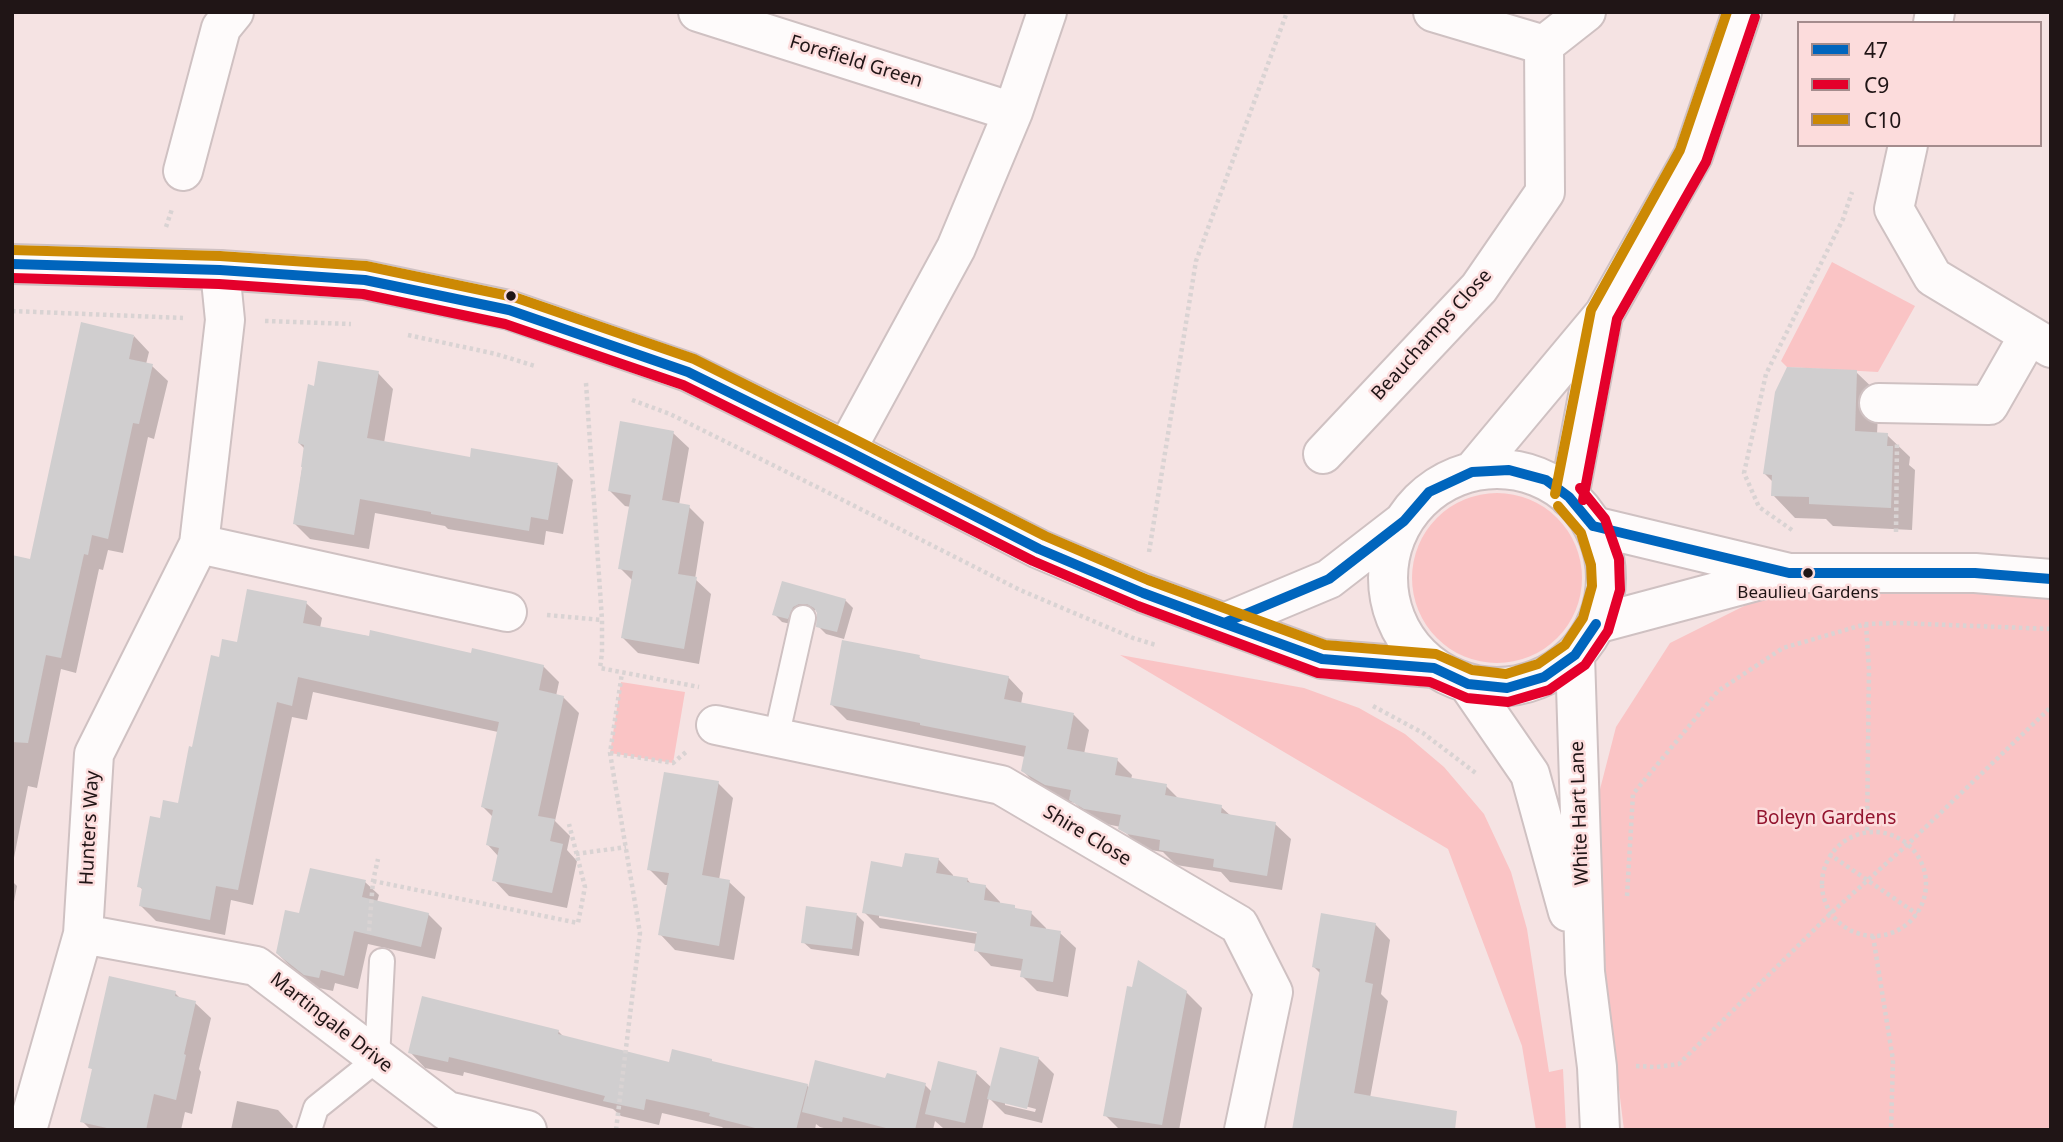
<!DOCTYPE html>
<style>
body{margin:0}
#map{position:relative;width:2063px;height:1142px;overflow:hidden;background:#f5e3e3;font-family:"Noto Sans",sans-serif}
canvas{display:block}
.frame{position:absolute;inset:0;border:14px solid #201516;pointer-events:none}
.legend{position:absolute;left:1797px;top:21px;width:245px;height:126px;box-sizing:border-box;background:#fcdcdc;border:2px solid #a48c8d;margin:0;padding:9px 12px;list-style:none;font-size:21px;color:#201516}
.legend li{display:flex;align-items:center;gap:14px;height:35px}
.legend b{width:35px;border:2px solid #a48c8d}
</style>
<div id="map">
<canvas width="2063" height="1142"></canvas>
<div class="frame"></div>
<ul class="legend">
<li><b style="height:9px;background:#0065bd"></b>47</li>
<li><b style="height:9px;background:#e4002b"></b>C9</li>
<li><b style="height:9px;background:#cc8904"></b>C10</li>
</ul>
</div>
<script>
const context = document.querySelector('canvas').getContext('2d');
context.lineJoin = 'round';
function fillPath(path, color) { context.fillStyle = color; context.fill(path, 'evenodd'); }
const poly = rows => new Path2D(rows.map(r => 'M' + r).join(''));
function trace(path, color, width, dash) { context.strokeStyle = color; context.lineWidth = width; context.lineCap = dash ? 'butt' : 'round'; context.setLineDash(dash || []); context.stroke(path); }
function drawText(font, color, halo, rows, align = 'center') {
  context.font = font + ' "Noto Sans",sans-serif'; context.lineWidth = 5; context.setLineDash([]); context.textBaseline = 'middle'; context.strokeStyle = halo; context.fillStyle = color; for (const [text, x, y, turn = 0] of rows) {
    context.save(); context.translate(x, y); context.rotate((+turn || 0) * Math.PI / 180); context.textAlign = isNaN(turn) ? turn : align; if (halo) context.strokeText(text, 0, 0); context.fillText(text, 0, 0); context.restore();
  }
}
fillPath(poly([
 [1832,262,1915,306,1878,372,1787,367,1781,361],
 '1412 578a85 85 0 1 1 170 0a85 85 0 1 1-170 0Z',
 [1784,586,2051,588,2051,1130,1624,1130,1606,984,1598,797,1616,727,1670,643],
 [1120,655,1304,688,1359,708,1405,734,1444,767,1484,814,1511,872,1527,929,1549,1072,1563,1069,1566,1130,1536,1130,1522,1046,1448,849],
 [621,682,685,692,673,763,610,753]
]), '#fac4c5');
fillPath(poly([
 [134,336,149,352,146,364,152,366,168,381,154,439,148,437,123,553,108,550,103,570,99,569,76,673,61,669,37,788,28,786,12,868,12,557,31,561],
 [1856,372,1879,394,1877,434,1887,435,1910,457,1909,465,1915,470,1912,530,1833,526,1826,519,1795,518,1773,495,1773,482,1764,473],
 [378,373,393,389,384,443,472,459,558,465,573,480,563,534,546,531,544,545,448,529,445,526,375,513,369,549,310,539,294,523,305,449,299,443,316,388],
 [673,433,689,448,679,505,689,507,704,522,695,579,711,594,699,664,638,653,622,637,633,581,620,568,631,507,625,506,610,491],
 [783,583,845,600,853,608,844,639,826,634,818,626,819,612,816,610,807,610,795,625,782,622,774,614],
 [306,603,322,618,320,628,543,666,559,682,556,696,563,697,579,713,555,821,570,836,567,850,577,861,567,908,509,896,494,880,499,857,488,845,494,818,483,807,498,732,313,692,307,720,292,717,253,905,231,900,225,935,156,921,140,905,144,891,139,886,161,820,179,805,220,659,238,644],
 [919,657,923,661,1008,677,1023,693,1021,704,1074,715,1089,730,1084,754,1117,760,1132,775,1131,780,1166,786,1180,800,1221,807,1231,816,1275,824,1291,839,1282,890,1230,882,1221,872,1176,865,1163,852,1144,849,1136,844,1121,827,1101,823,1087,815,1075,803,1062,800,1038,786,1023,771,1025,757,847,720,832,705],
 [718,783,733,798,719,880,729,882,745,897,734,960,675,950,660,934,669,885,665,885,649,869],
 [938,859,953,875,953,877,967,879,972,885,985,886,1000,902,1000,904,1031,913,1046,928,1046,930,1060,933,1076,948,1068,997,1037,991,1022,976,1023,971,991,966,976,950,977,944,880,928,864,912,904,869],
 [879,914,986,932,986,935,879,918],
 [12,881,17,886,12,912],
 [365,882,379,895,377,902,428,914,442,928,435,959,368,944,358,989,335,983,333,991,319,988,291,967,277,953,300,915],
 [857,915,864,922,859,956,811,949,803,942],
 [1375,924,1390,940,1381,994,1388,1001,1370,1098,1294,1130,1321,974,1314,967],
 [1186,992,1202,1008,1179,1130,1120,1130,1105,1115],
 [175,993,182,1000,195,1003,211,1018,199,1069,201,1072,192,1114,185,1112,181,1130,91,1130,82,1121,94,1071,90,1067],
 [558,1031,565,1038,671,1064,807,1085,810,1089,887,1080,925,1085,932,1092,976,1073,992,1088,1038,1058,1054,1074,1042,1123,1005,1114,989,1098,982,1130,948,1130,943,1128,935,1121,933,1130,831,1130,820,1127,816,1124,815,1130,725,1130,722,1127,662,1113,659,1125,621,1116,613,1109,464,1072,463,1076,425,1068,410,1052],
 [1005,1101,1036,1109,1035,1112,1005,1105],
 [237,1101,278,1110,293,1126,292,1130,231,1130]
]), '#0003');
fillPath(poly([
 [81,322,134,335,129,359,153,364,139,424,133,423,108,539,92,535,88,555,84,554,61,658,46,655,28,743,12,742,12,555,30,559],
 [318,361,379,371,367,438,470,457,471,448,558,463,548,520,531,517,529,531,431,514,431,512,360,499,354,535,293,524,302,467,301,467,304,445,298,443,308,384,314,386],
 [1787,367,1857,370,1855,431,1888,433,1887,446,1893,446,1891,508,1809,504,1809,497,1771,496,1772,475,1763,474,1775,392],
 [620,421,674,431,662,500,690,505,678,574,697,577,684,649,621,638,633,571,618,569,631,495,608,491],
 [782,581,846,599,837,632,816,627,817,613,814,608,807,604,799,604,793,607,788,619,772,615],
 [247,589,307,601,303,623,369,636,370,630,471,653,472,648,544,665,539,690,564,696,538,816,555,819,550,841,563,844,552,893,492,881,499,848,486,845,493,810,481,807,499,722,298,677,292,706,277,702,238,890,216,886,210,920,139,906,142,888,137,887,150,816,160,818,163,800,178,803,189,746,192,747,211,655,219,657,222,639,237,642],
 [842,640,920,655,919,658,1009,676,1004,699,1074,713,1067,749,1118,758,1115,775,1167,784,1165,795,1222,805,1221,813,1276,822,1267,876,1213,867,1214,859,1159,850,1160,840,1127,834,1118,829,1121,815,1084,809,1069,800,1071,790,1045,785,1021,771,1026,746,920,725,920,723,830,705],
 [664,772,719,781,702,875,730,880,719,946,658,935,669,873,647,870],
 [905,853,939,858,936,873,968,878,967,882,986,885,984,900,1015,905,1015,908,1032,911,1030,926,1061,931,1053,982,1020,977,1023,959,974,951,977,932,862,913,871,861,902,867],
 [310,868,366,880,362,897,429,913,421,947,354,931,344,976,321,970,319,978,304,975,276,953,285,910,299,913],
 [806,906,857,913,852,949,801,943],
 [1321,913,1376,923,1365,982,1373,984,1354,1093,1457,1111,1455,1130,1292,1130,1320,969,1312,967],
 [1138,960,1187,991,1162,1125,1103,1116,1127,986,1132,987],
 [109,976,176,991,175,996,196,1001,184,1054,186,1055,176,1100,154,1094,146,1130,116,1130,80,1122,92,1069,88,1068],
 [422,996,559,1030,558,1034,669,1062,672,1049,712,1059,712,1061,808,1084,796,1130,763,1130,709,1116,710,1113,646,1099,644,1110,603,1101,605,1096,499,1069,449,1057,448,1062,408,1053],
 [1000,1047,1039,1057,1027,1109,987,1099],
 [815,1060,885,1078,887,1073,926,1083,915,1130,894,1130,843,1117,842,1122,802,1112],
 [938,1061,977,1071,965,1123,925,1114]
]), '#d0cecf');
const lane = poly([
 [776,738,803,618],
 [309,1130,316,1108,377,1059,382,961]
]);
const street = poly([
 [698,12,1013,112],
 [1433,12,1544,45,1586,12],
 [1933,23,1935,12],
 [1908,145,1894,209,1933,277,2051,348],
 [183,171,221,28,234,12],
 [1879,403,1989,405,2029,335],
 [846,450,956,248,1013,112,1047,12],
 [1323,454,1479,288,1545,192,1544,45],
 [1593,526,1789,573,1975,573,2051,579],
 [199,544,507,612],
 [1596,624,1783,574],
 [716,725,1001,785,1239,925,1273,992,1244,1130],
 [83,934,256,966,447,1111,527,1130],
 [27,1130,83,934,94,754,199,544,225,320,220,270]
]);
const secondary = poly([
 [12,264,220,270,365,280,509,310,688,372,846,450,1039,549,1143,593,1322,659,1434,668],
 '1388 578a109 109 0 1 1 218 0a109 109 0 1 1-218 0Z',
 [1472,472,1604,314,1693,156,1742,12],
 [1569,497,1603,316],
 [1224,623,1329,579,1404,521],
 [1575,655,1585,972,1597,1067,1600,1130],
 [1468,684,1530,774,1568,912]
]);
trace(lane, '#cfc1c2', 28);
trace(street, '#cfc1c2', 42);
trace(secondary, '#cfc1c2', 42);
trace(poly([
 [166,227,172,209],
 [12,311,183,318],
 [265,321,351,324],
 [408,335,496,354,535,366],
 [586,383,602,620],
 [632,400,670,414,825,491,1020,590,1133,638,1156,645],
 [1792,530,1759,507,1744,473,1766,374,1843,219,1852,192],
 [1896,532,1897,443],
 [1149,552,1196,261,1287,12],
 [547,615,602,620,602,653,600,668,699,687],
 [1866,624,1869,669,1867,831],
 [1373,706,1423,733,1477,774],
 [610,753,673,763,686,752],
 '1822 884a52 52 0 1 1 104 0a52 52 0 1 1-104 0Z',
 [576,854,626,847],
 [1829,854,1917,914],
 [373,881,578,923,585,887,569,824],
 [1627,896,1633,794,1718,691,1783,648,1866,624,1898,623,2051,629],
 [369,931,373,881,378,859],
 [1873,936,1893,1060,1891,1130],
 [1636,1066,1656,1067,1679,1064,1831,913,1908,844,2051,707],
 [616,1130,640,933,610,753,622,673]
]), '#d9d3d3', 4.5, [3.5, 3.5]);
trace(lane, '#fefbfb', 24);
trace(street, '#fefbfb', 38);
trace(secondary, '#fefbfb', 38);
trace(poly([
 [12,264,220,270,365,280,509,310,688,372,846,450,1039,549,1143,593,1224,623,1329,579,1404,521,1429,492,1472,472,1509,470,1546,480,1569,497,1593,526],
 [1593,526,1789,573,1975,573,2051,579],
 [1193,612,1322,659,1434,668,1468,684,1507,688,1544,677,1575,655,1596,624]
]), '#0065bd', 10);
trace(poly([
 [12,278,219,284,363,294,505,324,683,385,840,463,1033,561,1138,606,1318,673,1430,682,1467,698,1508,702,1549,690,1585,665,1608,631,1620,590,1619,559,1605,519,1580,488],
 [1583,500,1617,319,1706,162,1755,17]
]), '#e4002b', 10);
trace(poly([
 [12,250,220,256,366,266,514,297,694,359,852,438,1045,536,1148,580,1325,645,1436,654,1472,670,1506,674,1538,664,1565,645,1583,618,1592,586,1591,565,1581,533,1558,506],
 [1555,494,1591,310,1680,150,1727,12]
]), '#cc8904', 10);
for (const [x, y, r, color] of [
 [511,296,6,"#201516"],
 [1808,573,6,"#201516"]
]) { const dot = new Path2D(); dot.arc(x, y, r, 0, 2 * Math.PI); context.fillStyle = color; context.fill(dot); trace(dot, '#fcdcdc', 2.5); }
drawText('17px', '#201516', '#fcdcdc', [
 ["Beaulieu Gardens",1808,593]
]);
drawText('19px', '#201516', '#fcdcdc', [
 ["Forefield Green",856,62,17],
 ["Beauchamps Close",1432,335,-48],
 ["White Hart Lane",1580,813,-92],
 ["Hunters Way",90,828,-87],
 ["Shire Close",1087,836,31],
 ["Martingale Drive",331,1023,38]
]);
drawText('19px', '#93142e', '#fcdcdc', [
 ["Boleyn Gardens",1826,819]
]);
</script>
